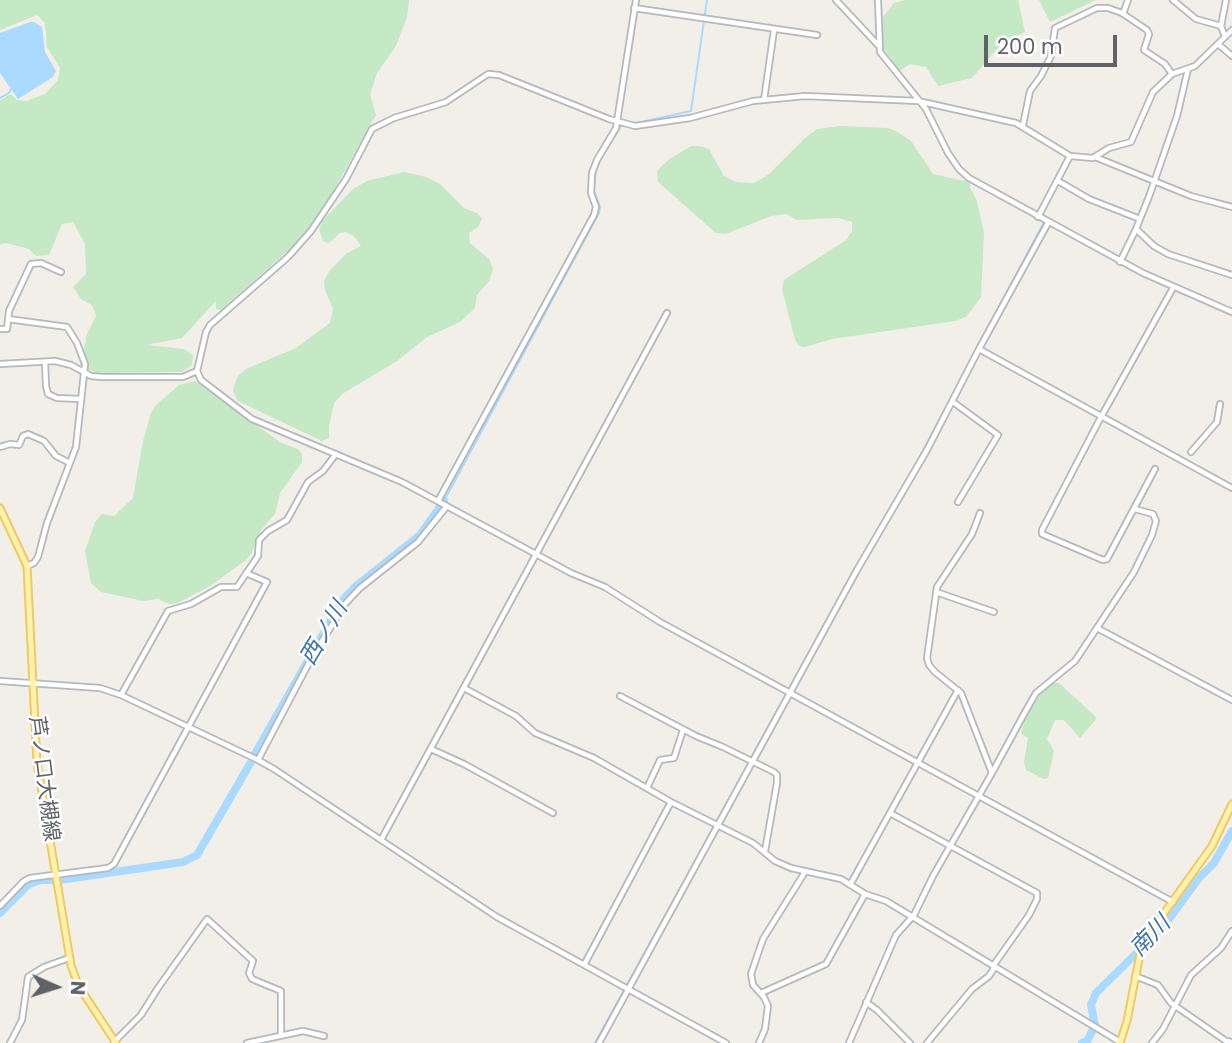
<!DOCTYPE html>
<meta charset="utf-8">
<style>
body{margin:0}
#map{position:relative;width:1232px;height:1043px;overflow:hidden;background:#f1efe8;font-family:Poppins,sans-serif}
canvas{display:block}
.north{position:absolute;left:21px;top:952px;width:70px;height:70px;-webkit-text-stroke:5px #fff;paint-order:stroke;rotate:93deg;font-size:19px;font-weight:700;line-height:28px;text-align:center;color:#5f6368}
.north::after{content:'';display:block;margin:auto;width:24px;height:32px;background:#5f6368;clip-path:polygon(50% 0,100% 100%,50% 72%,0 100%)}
.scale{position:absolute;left:984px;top:35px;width:133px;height:32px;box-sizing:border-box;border:4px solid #5f6368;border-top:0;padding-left:9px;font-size:21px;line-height:24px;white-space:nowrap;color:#5f6368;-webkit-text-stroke:5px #fff;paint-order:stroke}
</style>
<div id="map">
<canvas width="1232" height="1043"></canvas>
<div class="north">N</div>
<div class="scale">200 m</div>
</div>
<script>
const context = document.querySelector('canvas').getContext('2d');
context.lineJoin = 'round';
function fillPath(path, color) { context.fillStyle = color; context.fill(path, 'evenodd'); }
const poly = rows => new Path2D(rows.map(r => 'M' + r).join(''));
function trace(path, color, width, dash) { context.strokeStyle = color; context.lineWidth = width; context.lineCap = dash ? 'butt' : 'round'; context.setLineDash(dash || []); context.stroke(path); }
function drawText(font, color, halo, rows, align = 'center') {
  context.font = font + ' Poppins,"Noto Sans JP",sans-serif'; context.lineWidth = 5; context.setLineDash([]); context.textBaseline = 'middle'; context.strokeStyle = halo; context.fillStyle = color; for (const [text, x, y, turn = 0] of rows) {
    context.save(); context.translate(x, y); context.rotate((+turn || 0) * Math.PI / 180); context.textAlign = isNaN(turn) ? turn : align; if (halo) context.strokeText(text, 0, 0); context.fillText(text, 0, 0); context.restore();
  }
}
fillPath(poly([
 [0,0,409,0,407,17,396,46,377,73,370,95,376,115,315,224,301,239,221,310,216,309,216,301,182,338,147,345,184,349,193,355,192,365,182,372,97,373,88,369,84,349,87,334,96,316,92,305,81,299,73,287,86,274,85,244,73,222,62,224,49,255,36,256,29,249,6,243,0,244,0,100,9,95,12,95,17,100,26,101,45,94,58,80,60,68,47,47,45,23,37,15,0,30],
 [905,0,1018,0,1025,32,1002,43,972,78,938,86,926,67,910,64,900,71,883,48,883,17,894,3],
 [1039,0,1096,0,1050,22],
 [840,126,888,128,896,131,911,141,933,174,970,182,970,188,977,201,984,233,982,277,981,297,966,317,955,321,832,339,805,347,799,346,795,340,782,289,784,280,846,240,852,231,852,222,839,218,797,220,786,214,771,216,726,234,716,233,658,182,657,171,668,160,691,146,699,146,709,149,724,176,736,182,754,183,768,175,805,138,817,129],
 [404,172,426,177,440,184,464,208,477,213,482,219,478,227,469,233,470,243,490,260,493,270,489,281,477,295,475,308,460,322,427,337,397,361,342,394,334,403,329,426,329,438,322,441,238,401,233,391,234,386,238,376,246,369,296,348,330,323,333,309,325,290,324,281,330,270,347,253,361,246,354,236,346,232,340,233,329,243,323,241,319,229,323,220,353,189,367,181],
 [195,381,280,442,298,449,302,454,302,462,280,493,275,514,261,530,251,554,246,560,210,586,178,603,169,604,158,599,143,601,101,592,91,583,85,551,95,522,102,514,114,516,133,498,143,441,151,413,155,406,179,385],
 [1053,683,1059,683,1095,716,1096,719,1080,738,1064,720,1055,720,1047,739,1054,751,1048,778,1044,779,1026,770,1024,762,1028,738,1021,734,1024,722,1041,693]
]), '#c5e8c5');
fillPath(poly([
 [30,22,34,22,42,27,45,52,56,71,53,77,18,99,0,73,0,33]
]), '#aadaff');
trace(poly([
 [0,98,9,93,12,87],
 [628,122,637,123,691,111,707,0],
 [598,163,623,123],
 [909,477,1044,222],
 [444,501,599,213,600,207,594,190,596,168],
 [751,758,872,539],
 [595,1043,749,763]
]), '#aadaff', 2);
trace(poly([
 [255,754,342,601,355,587,420,535,444,501],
 [60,880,183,862,197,855,251,762],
 [0,913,29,884,41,880,55,880],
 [1082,1043,1087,1041,1095,1026,1091,1005,1096,993,1164,926,1199,878,1214,863,1232,831]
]), '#aadaff', 8);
const minor = poly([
 [836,0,878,45],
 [878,0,880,52,926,109,948,153,959,169,969,178,1143,273,1232,312],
 [1173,0,1196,19,1221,26],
 [634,8,817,35],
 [1123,14,1128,0],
 [1225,37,1221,26,1226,0],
 [1218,44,1232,56],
 [764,100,774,30],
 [1023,125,1030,91,1041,76,1051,56,1055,28,1097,8,1108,8,1122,13,1147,30,1149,34,1144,50,1165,64,1172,74],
 [1095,157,1191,196,1232,207],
 [1058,181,1089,199,1140,219],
 [1038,217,1070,156],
 [1136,229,1154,246,1168,254,1232,275],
 [1120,262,1136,229,1150,194,1177,116,1188,69],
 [8,319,67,327,77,343,85,364,76,447,47,523,38,557,34,563,27,566],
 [0,329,7,329,9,311,31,264,41,263,61,272],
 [979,349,1232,488],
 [45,362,46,386,48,394,57,398,80,399],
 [0,364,55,361,71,365,91,376,102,377,183,377,197,371],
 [953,402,998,435,958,502],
 [0,447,10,444,19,445,23,436,28,434,44,441,56,456,70,463],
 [1191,452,1217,422,1220,404],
 [1155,469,1107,559,1103,560,1042,534,1042,530,1101,417,1173,288],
 [438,501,594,215,596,207,591,193,592,173,597,160,616,128,636,0],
 [980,513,972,534,937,587,927,658,929,665,935,672,961,693,992,773],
 [936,592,994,612],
 [1097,628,1232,700],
 [0,681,100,688,121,695,258,760,274,769,497,917,726,1043],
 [464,688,516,716,535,733,594,758,671,802,753,843,775,861,791,868,841,879,865,894,886,901,1120,1042],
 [121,695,168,611,191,604,221,587,237,587,258,556,259,540,268,531,287,520,308,482,323,471,336,454],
 [620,696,696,736,723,747,774,772,777,775,777,783,765,851],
 [431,749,464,764,553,813],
 [258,760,311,659,345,604,360,588,418,542,447,506],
 [647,788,660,760,674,758,683,730],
 [890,813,1037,893,1037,899,1029,915,993,966],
 [381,840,667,313],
 [850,885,958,690],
 [1173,902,660,622,605,587,571,573,402,482,252,419,201,380,197,371,206,332,210,325,288,257,311,231,346,179,372,129,394,118,446,102,488,74,499,75,609,119,635,126,690,118,753,101,805,96,918,101,1016,123,1070,156,1093,158,1109,148,1131,142,1153,92,1172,74,1195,66,1232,30],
 [0,906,24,881,30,878,108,868,114,864,267,582,246,573],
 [584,965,671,802],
 [1135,976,1158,985,1171,1003,1226,1041,1232,1042],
 [761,993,826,964,865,894],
 [866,1002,877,1010,910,1043],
 [114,1042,141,1015,158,988,207,919,253,961,249,973,252,979,281,991,281,1035],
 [10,1043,22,1020,28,977,44,967,69,958],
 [247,1043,303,1031,324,1036],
 [599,1043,857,570,927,450,979,349,1048,223],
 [759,1043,765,1029,768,1006,764,997,753,985,751,974,763,939,805,872],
 [849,1043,896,935,914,915,933,876,992,773,1024,714,1036,693,1075,661,1134,572,1152,535,1156,521,1153,514,1135,509],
 [927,1043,972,989,989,976,995,967],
 [1152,1043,1163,1029,1191,975,1221,948,1232,931]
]);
const major = poly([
 [0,508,27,566,37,763,71,965,78,985,116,1043],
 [1120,1043,1127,1021,1142,944,1212,846,1232,804]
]);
trace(minor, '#b5b8bc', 8);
trace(major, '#f2c960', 9);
trace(minor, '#fff', 4.5);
trace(major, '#fff2af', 5);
drawText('21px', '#5f6368', '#fff', [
 ["芦ノ口大槻線",43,779,83]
]);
drawText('italic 23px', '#4174aa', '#fff', [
 ["西ノ川",325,634,-59],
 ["南川",1151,937,-46]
]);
</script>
